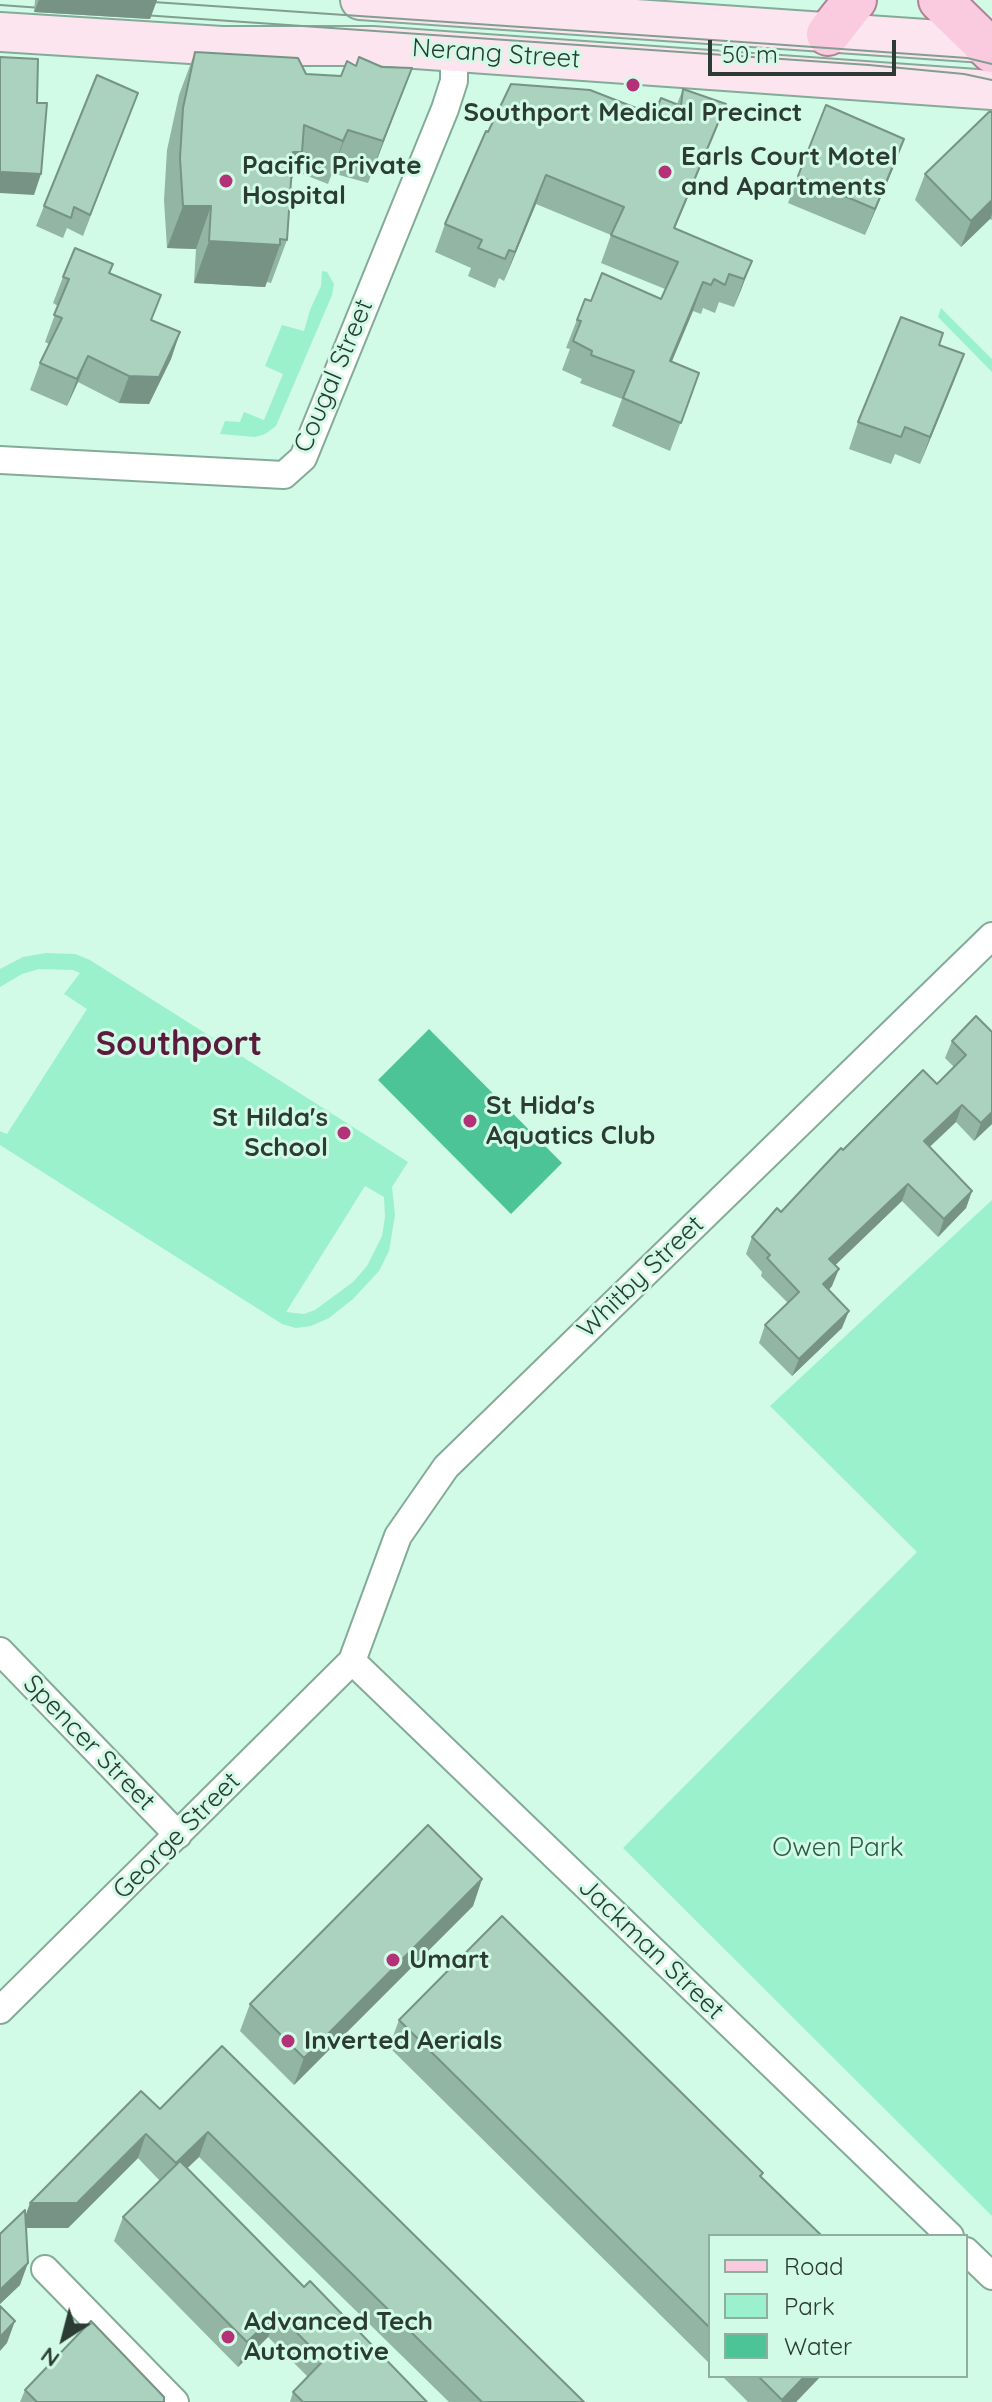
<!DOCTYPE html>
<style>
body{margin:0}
#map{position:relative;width:992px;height:2402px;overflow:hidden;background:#d1fae7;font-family:Quicksand,sans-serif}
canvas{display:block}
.legend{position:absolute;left:708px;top:2234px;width:260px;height:144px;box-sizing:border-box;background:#d1fae7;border:2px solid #8faea0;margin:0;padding:10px 14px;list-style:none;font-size:24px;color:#2c3c35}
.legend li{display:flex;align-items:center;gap:16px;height:40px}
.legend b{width:40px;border:2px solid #8faea0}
.north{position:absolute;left:24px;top:2298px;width:80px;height:80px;-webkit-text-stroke:6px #d1fae7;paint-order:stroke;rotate:216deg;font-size:22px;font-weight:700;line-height:32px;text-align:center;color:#2c3c35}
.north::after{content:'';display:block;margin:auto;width:28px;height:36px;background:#2c3c35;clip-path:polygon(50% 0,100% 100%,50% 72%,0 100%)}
.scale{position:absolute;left:708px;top:40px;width:188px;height:36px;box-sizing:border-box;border:4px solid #2c3c35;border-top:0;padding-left:10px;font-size:24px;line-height:28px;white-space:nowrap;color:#2c3c35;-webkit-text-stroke:6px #d1fae7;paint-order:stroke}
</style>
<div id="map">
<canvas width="992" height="2402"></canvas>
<ul class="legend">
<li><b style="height:10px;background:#facadf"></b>Road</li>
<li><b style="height:22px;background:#9bf1cc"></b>Park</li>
<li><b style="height:22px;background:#4cc498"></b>Water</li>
</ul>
<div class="north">N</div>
<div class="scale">50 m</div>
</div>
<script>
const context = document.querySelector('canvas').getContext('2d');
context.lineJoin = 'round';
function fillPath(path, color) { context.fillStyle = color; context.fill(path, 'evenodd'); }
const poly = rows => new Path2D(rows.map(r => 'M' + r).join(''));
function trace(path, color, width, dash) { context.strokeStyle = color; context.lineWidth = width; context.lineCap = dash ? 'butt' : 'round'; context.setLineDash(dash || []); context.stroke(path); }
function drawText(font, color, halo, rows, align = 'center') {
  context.font = font + ' Quicksand,sans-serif'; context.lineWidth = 6; context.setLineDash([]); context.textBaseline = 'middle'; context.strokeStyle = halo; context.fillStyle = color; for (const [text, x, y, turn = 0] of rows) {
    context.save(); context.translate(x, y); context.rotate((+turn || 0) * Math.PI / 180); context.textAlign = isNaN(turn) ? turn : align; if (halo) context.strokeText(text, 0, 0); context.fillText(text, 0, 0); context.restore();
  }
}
fillPath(poly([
 [322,271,327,272,334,284,332,295,276,426,265,434,255,437,220,434,225,421,240,422,244,412,264,420,283,374,265,366,282,325,304,331,310,310,321,286],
 [941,308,992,359,992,372,938,317],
 [46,953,75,954,90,960,408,1162,392,1187,395,1215,389,1251,379,1271,353,1299,329,1318,311,1326,296,1328,282,1324,0,1145,0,1131,7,1134,87,1009,64,994,80,973,73,970,39,969,22,974,0,987,0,969,23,957],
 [365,1186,384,1197,385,1217,382,1236,367,1266,353,1282,315,1310,304,1314,286,1312],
 [992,1200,992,2216,623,1848,917,1552,770,1406]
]), '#9bf1cc');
fillPath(poly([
 [429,1029,562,1163,511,1214,378,1080]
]), '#4cc498');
const minor = poly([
 [0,460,284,475,303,458,445,109,454,81,454,51],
 [0,1651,178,1835],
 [352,1661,950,2236],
 [0,2010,352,1661,398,1536,446,1467,992,936],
 [966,2251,992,2276],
 [45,2269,175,2402]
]);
const secondary = poly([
 [360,0,984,43],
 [0,32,222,46,373,46,992,90]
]);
const primary = poly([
 [940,0,992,51],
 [828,34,855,0]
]);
trace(minor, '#84ab99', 30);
trace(secondary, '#84ab99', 42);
trace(primary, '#af8295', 46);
trace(minor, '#fff', 26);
trace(secondary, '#fce5ef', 38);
trace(primary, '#facadf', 42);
trace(poly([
 [124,0,771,44,967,58,992,64],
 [0,5,56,9],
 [128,14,869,65,964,74,992,80]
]), '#819e91', 2);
fillPath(poly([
 [35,0,157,0,150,19,34,12],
 [195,52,306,74,341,76,356,66,412,68,368,183,332,173,328,184,295,171,291,182,287,240,271,283,267,282,265,287,194,283,196,249,167,248,164,200,167,150,179,95],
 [683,89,715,132,675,228,752,261,734,307,719,302,715,313,703,308,701,314,693,311,671,362,699,373,670,451,612,426,622,399,580,383,582,379,562,370,570,349,566,348,585,299,591,301,661,299,665,289,601,263,611,235,536,204,504,281,499,278,495,288,468,276,471,268,435,252,445,224,488,132,654,115,677,104],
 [992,112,992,220,990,219,961,247,915,200,925,174],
 [130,114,83,236,67,228,63,238,36,226,44,206],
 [904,139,894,166,865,235,788,203,798,176],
 [113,264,110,273,151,320,180,332,171,359,149,404,119,403,78,382,67,406,30,390,40,363,49,344,45,342,58,306,53,303,63,277],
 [939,345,954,381,920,464,895,454,891,464,849,449,858,422],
 [976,1016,992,1124,974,1141,956,1122,929,1147,972,1191,966,1208,938,1237,902,1201,835,1265,832,1286,829,1290,842,1328,792,1376,759,1343,765,1325,788,1303,761,1276,762,1272,746,1254,752,1237,781,1212,843,1150,937,1084,954,1067,945,1058,952,1041],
 [482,1879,473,1906,294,2085,240,2031,250,2004],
 [399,2020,763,2173,761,2177,710,2236,710,2364,389,2047],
 [222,2046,584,2402,449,2402,199,2157,187,2168,304,2287,427,2402,290,2402,293,2392,308,2377,268,2337,238,2367,114,2241,123,2217,160,2181,138,2158,68,2228,26,2228,20,2285,0,2304,0,2234,25,2217,160,2109],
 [722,2376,821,2376,796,2402,748,2402],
 [25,2390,164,2402,20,2402]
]), '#92b5a4');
fillPath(poly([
 [39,0,157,0,150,19,34,12],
 [412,68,396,110,368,183,383,141],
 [726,104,715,132,663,256,674,228],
 [348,130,332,173,328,184,343,141],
 [904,139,894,166,865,235,875,209],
 [293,152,302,152,286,194],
 [2,172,41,174,34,195,0,193,0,177],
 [546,175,536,204,504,281,515,252],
 [992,200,992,214,990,219,961,247,971,221],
 [183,206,211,206,196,249,167,248],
 [209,241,280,245,265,287,194,283],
 [752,261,741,290,734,307,744,279],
 [703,282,693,311,660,390,670,361],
 [180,332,171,359,149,404,119,403,129,376],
 [964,354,954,381,920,464,930,437],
 [88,356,78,382,67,406,77,379],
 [962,1105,956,1122,917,1159,924,1141],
 [992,1112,992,1124,974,1141,981,1123],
 [908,1184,902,1201,823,1277,829,1259],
 [972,1191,966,1208,938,1237,944,1219],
 [839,1269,832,1286,817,1301,823,1284],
 [849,1311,842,1328,792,1376,799,1359],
 [482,1879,473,1906,294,2085,304,2058],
 [208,2132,199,2157,167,2188,176,2163],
 [146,2134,138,2158,68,2228,21,2228,30,2203],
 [28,2263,20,2285,0,2304,0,2290],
 [277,2313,268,2337,238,2367,247,2342],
 [15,2321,7,2343,0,2351,0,2337],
 [805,2376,821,2376,796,2402,781,2402]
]), '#779386');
const building = poly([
 [195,52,298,58,306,74,341,76,347,61,356,66,359,57,382,67,412,68,383,141,348,130,343,141,304,125,302,152,293,152,287,240,280,239,280,245,209,241,211,206,183,206,180,158,183,108,195,52],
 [0,57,38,59,37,103,47,103,41,174,2,172,0,181,0,57],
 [97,75,138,93,90,215,74,207,71,218,44,206,97,75],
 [511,84,590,90,654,115,661,98,681,106,683,89,726,104,674,228,752,261,744,279,729,274,725,285,714,279,711,285,703,282,670,361,699,373,681,423,623,398,634,371,591,355,592,351,573,341,581,321,577,320,585,299,591,301,602,273,661,299,678,262,611,235,624,207,546,175,515,252,509,250,505,259,478,248,482,240,445,224,486,131,488,132,511,84],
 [826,105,904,139,875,209,798,176,826,105],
 [989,112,992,112,992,200,971,221,925,174,989,112],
 [75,248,113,264,109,273,161,295,151,320,180,332,159,377,129,376,88,356,77,379,40,363,62,318,54,315,69,279,63,277,75,248],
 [901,317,943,333,939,345,964,354,930,437,905,427,901,437,858,422,901,317],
 [976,1016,992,1032,992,1112,981,1123,962,1105,924,1141,972,1191,944,1219,908,1184,829,1259,839,1269,823,1284,849,1311,799,1359,765,1325,799,1292,767,1258,770,1255,752,1237,777,1208,781,1212,841,1148,843,1150,923,1070,937,1084,966,1055,952,1041,976,1016],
 [428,1825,482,1879,304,2058,250,2004,428,1825],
 [502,1916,763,2173,760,2176,822,2236,710,2236,710,2328,399,2020,502,1916],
 [222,2046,584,2402,482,2402,208,2132,176,2163,146,2134,77,2203,30,2203,141,2091,160,2109,222,2046],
 [180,2161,304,2287,310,2281,427,2402,303,2402,293,2392,324,2360,277,2313,247,2342,123,2217,180,2161],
 [25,2210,28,2263,0,2290,0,2234,25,2210],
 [0,2306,15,2321,0,2337,0,2306],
 [91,2321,164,2397,164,2402,37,2402,25,2390,91,2321],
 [758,2376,805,2376,782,2400,758,2376]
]);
fillPath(building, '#aad2bf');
trace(building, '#779386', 2);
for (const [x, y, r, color] of [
 [633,85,8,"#b43077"],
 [665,172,8,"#b43077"],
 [226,181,8,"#b43077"],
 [470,1121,8,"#b43077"],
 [344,1133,8,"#b43077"],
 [393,1960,8,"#b43077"],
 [288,2041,8,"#b43077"],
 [228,2337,8,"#b43077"]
]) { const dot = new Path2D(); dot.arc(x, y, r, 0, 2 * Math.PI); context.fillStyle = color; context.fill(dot); trace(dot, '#d1fae7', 3); }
drawText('26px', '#2c3c35', '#d1fae7', [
 ["Nerang Street",496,54,4],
 ["Cougal Street",334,376,-67],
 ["Whitby Street",641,1277,-44],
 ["Spencer Street",89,1743,46],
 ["George Street",177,1836,-45],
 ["Jackman Street",651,1949,44]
]);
drawText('bold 26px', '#2c3c35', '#d1fae7', [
 ["Southport Medical Precinct",633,113,"center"],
 ["Earls Court Motel",681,157],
 ["and Apartments",681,187],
 ["Pacific Private",242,166],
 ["Hospital",242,196],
 ["St Hida's",486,1106],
 ["Aquatics Club",486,1136],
 ["St Hilda's",328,1118,"right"],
 ["School",328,1148,"right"],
 ["Umart",409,1960],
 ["Inverted Aerials",304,2041],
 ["Advanced Tech",244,2322],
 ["Automotive",244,2352]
], 'left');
drawText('26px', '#2b5c49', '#d1fae7', [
 ["Owen Park",838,1848]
]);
drawText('bold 34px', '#5b1b3c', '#d1fae7', [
 ["Southport",179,1045]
]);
</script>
